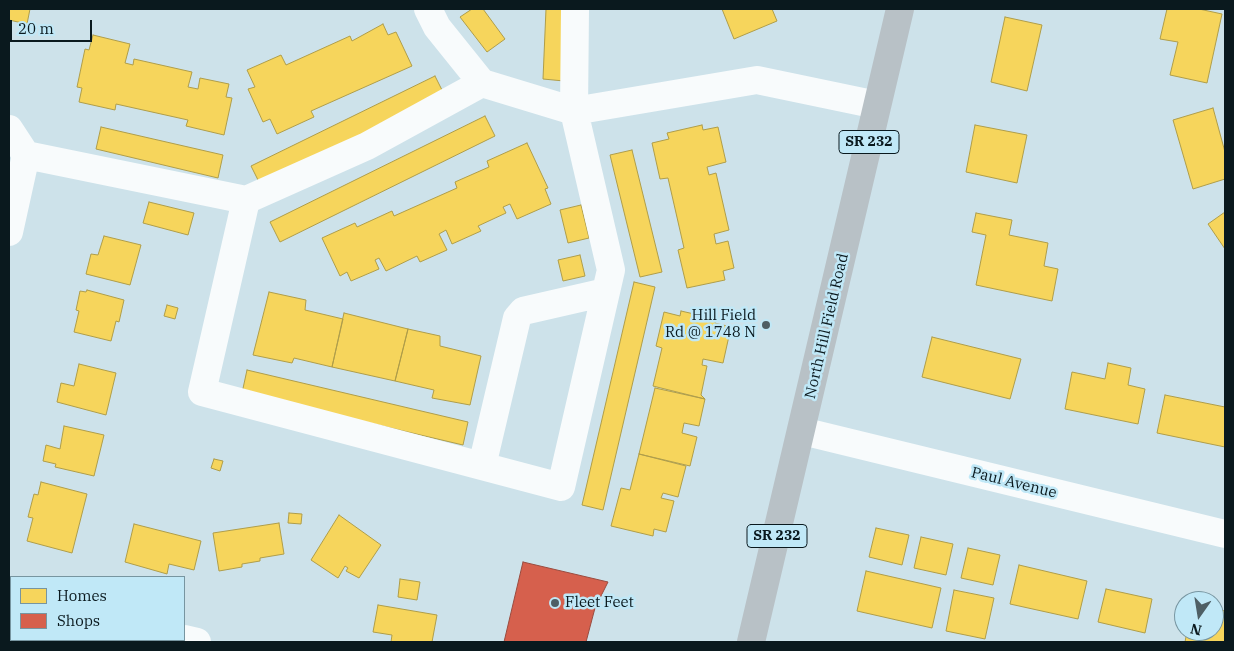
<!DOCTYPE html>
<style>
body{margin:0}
#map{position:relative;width:1234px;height:651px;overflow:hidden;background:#cde2ea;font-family:"IBM Plex Serif",serif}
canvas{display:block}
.frame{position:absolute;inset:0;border:10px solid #0a191e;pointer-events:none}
.legend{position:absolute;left:10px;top:576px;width:175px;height:65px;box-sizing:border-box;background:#c0e8f7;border:1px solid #7795a0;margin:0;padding:6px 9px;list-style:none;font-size:15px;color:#0a191e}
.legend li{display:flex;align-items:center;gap:10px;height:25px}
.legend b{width:25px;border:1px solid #7795a0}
.north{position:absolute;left:1174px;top:591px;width:50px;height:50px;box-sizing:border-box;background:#c0e8f7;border:1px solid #7795a0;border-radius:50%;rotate:193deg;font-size:14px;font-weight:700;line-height:20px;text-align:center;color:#0a191e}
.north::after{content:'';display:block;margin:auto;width:18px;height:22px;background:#4e5f65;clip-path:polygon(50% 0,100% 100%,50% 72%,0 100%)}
.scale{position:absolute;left:10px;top:20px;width:82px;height:22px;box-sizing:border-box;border:2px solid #0a191e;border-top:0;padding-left:6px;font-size:15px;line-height:18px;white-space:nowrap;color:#0a191e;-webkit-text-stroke:4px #c0e8f7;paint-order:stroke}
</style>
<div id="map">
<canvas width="1234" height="651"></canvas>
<div class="frame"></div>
<ul class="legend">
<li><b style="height:14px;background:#f6d55c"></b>Homes</li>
<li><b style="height:14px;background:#d6604d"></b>Shops</li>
</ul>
<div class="north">N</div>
<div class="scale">20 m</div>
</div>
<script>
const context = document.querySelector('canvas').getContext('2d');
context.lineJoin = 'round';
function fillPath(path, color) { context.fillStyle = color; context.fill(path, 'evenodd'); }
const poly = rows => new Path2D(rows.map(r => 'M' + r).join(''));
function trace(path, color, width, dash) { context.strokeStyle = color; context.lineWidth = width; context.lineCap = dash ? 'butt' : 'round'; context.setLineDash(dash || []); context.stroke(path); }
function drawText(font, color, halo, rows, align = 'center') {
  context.font = font + ' "IBM Plex Serif",serif'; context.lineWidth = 5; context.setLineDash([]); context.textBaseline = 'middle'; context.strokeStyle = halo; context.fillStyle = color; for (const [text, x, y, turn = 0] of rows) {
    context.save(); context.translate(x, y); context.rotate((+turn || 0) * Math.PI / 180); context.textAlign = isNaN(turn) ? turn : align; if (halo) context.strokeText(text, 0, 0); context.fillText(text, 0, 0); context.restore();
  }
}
const homes = poly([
 [9,9,30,9,27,24,9,20,9,9],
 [472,9,483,9,505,39,487,52,460,17,472,9],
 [546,9,568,9,564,81,543,79,546,9],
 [722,9,772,9,777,21,734,39,722,9],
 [1167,9,1199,9,1222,14,1207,83,1170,75,1178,42,1160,39,1167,9],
 [1005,17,1042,25,1027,91,991,82,1005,17],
 [383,24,388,35,396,32,412,66,311,111,314,117,277,134,270,119,263,122,248,89,255,87,247,70,281,55,286,65,350,36,352,41,383,24],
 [93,35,130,44,125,63,133,65,134,59,192,72,188,87,198,89,200,78,229,84,226,97,232,98,224,135,186,126,188,120,116,104,115,110,79,102,82,88,77,87,85,49,89,50,93,35],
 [435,76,445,96,261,186,251,166,435,76],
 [1213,108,1225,152,1225,179,1193,189,1173,120,1213,108],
 [485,116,495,136,280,242,270,222,485,116],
 [702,125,703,130,718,127,726,162,707,167,709,175,716,173,729,230,714,234,716,244,728,241,734,268,723,271,725,280,687,288,678,250,684,248,668,178,660,179,652,143,669,139,667,133,702,125],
 [975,125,1027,135,1017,183,966,172,975,125],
 [101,127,223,155,218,178,96,149,101,127],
 [527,143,548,188,545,189,551,204,517,219,510,204,503,207,506,213,478,226,481,231,452,244,446,230,439,234,447,250,420,262,417,256,386,271,379,258,375,260,379,269,351,281,347,272,340,276,322,238,355,223,357,227,392,211,394,216,457,188,455,182,489,167,487,161,527,143],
 [632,150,662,272,640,277,610,155,632,150],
 [149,202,194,213,188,235,143,223,149,202],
 [581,205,589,238,568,243,560,210,581,205],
 [1225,212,1225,249,1208,224,1225,212],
 [976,213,1012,220,1009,235,1048,243,1044,266,1058,269,1052,301,976,285,986,235,972,232,976,213],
 [104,236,141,245,130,285,86,274,91,254,98,255,104,236],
 [580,255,585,276,563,281,558,260,580,255],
 [634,282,655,287,603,510,582,505,634,282],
 [87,290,124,300,119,322,116,321,111,341,74,332,79,311,76,310,80,291,86,292,87,290],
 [269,292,306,300,305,310,343,319,332,367,294,358,292,363,253,355,269,292],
 [167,305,178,308,175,319,164,316,167,305],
 [681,311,716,319,715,323,731,327,723,363,703,359,702,365,707,366,701,395,705,399,653,386,662,348,656,346,664,312,680,316,681,311],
 [344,313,408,329,395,381,332,367,344,313],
 [408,329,440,336,440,346,481,356,470,405,432,398,434,390,395,381,408,329],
 [932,337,1021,359,1010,399,922,377,932,337],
 [1108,363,1131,368,1128,385,1145,389,1138,424,1065,409,1072,372,1105,379,1108,363],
 [79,364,116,373,106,415,57,402,61,383,74,386,79,364],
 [247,370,468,422,463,445,242,393,247,370],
 [655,388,705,399,699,426,684,423,682,433,697,437,690,466,639,454,655,388],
 [1165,395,1225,407,1225,447,1157,433,1165,395],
 [64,426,104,435,94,476,55,467,56,464,43,461,46,445,60,449,64,426],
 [639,454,686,466,678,497,663,493,661,498,674,501,666,532,654,529,653,536,611,526,621,488,630,490,639,454],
 [214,459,223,461,220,471,211,468,214,459],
 [41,482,87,494,72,553,27,541,33,518,28,517,34,494,38,495,41,482],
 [289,513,302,514,301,524,288,523,289,513],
 [339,515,381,545,359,578,346,571,348,568,345,566,338,578,311,560,339,515],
 [279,523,284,554,260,558,260,561,242,564,242,567,219,571,213,533,279,523],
 [134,524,201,541,194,570,169,564,167,574,125,562,134,524],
 [876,528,909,535,902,565,869,557,876,528],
 [921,537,953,544,946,575,914,568,921,537],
 [968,548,1000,555,993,585,961,578,968,548],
 [1019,565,1087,581,1078,619,1010,604,1019,565],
 [866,571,941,588,932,628,857,611,866,571],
 [400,579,420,582,417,600,398,597,400,579],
 [1106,589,1152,599,1145,633,1098,622,1106,589],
 [954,590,994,598,985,639,946,631,954,590],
 [378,605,437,615,432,642,391,642,392,635,373,632,378,605],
 [1214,608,1225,611,1225,642,1185,642,1187,631,1214,631,1214,608]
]);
fillPath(homes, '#f6d55c');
trace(homes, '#af9d49', 1);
const shops = poly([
 [523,562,608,582,595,608,586,642,504,642,523,562]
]);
fillPath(shops, '#d6604d');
trace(shops, '#994b3f', 1);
trace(poly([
 [428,9,437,27,482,83],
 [9,129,26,155],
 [26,155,246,200,367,146,482,83,574,111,757,80,877,105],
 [246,200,202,392,561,487,611,270,574,111,575,9],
 [9,232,26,155],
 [802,431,1225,534],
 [482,466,517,318,523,311,606,292],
 [9,599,11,599],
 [184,639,197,642]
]), '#f8fbfc', 28);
trace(poly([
 [751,642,900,9]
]), '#b8c1c6', 28);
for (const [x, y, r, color] of [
 [766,325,5,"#4e5f65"],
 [555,603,5,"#4e5f65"]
]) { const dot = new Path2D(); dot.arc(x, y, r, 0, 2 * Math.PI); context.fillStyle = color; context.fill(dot); trace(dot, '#c0e8f7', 2); }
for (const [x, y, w] of [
 [869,142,60],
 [777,536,60]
]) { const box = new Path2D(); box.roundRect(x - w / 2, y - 11.5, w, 23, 4); context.fillStyle = '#c0e8f7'; context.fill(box); trace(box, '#0a191e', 1); }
drawText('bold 14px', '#0a191e', null, [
 ["SR 232",869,142],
 ["SR 232",777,536]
]);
drawText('15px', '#0a191e', '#c0e8f7', [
 ["Hill Field",756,316],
 ["Rd @ 1748 N",756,333],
 ["Fleet Feet",565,603,"left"]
], 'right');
drawText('15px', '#0a191e', '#c0e8f7', [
 ["North Hill Field Road",827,326,-77],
 ["Paul Avenue",1014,483,14]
]);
</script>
